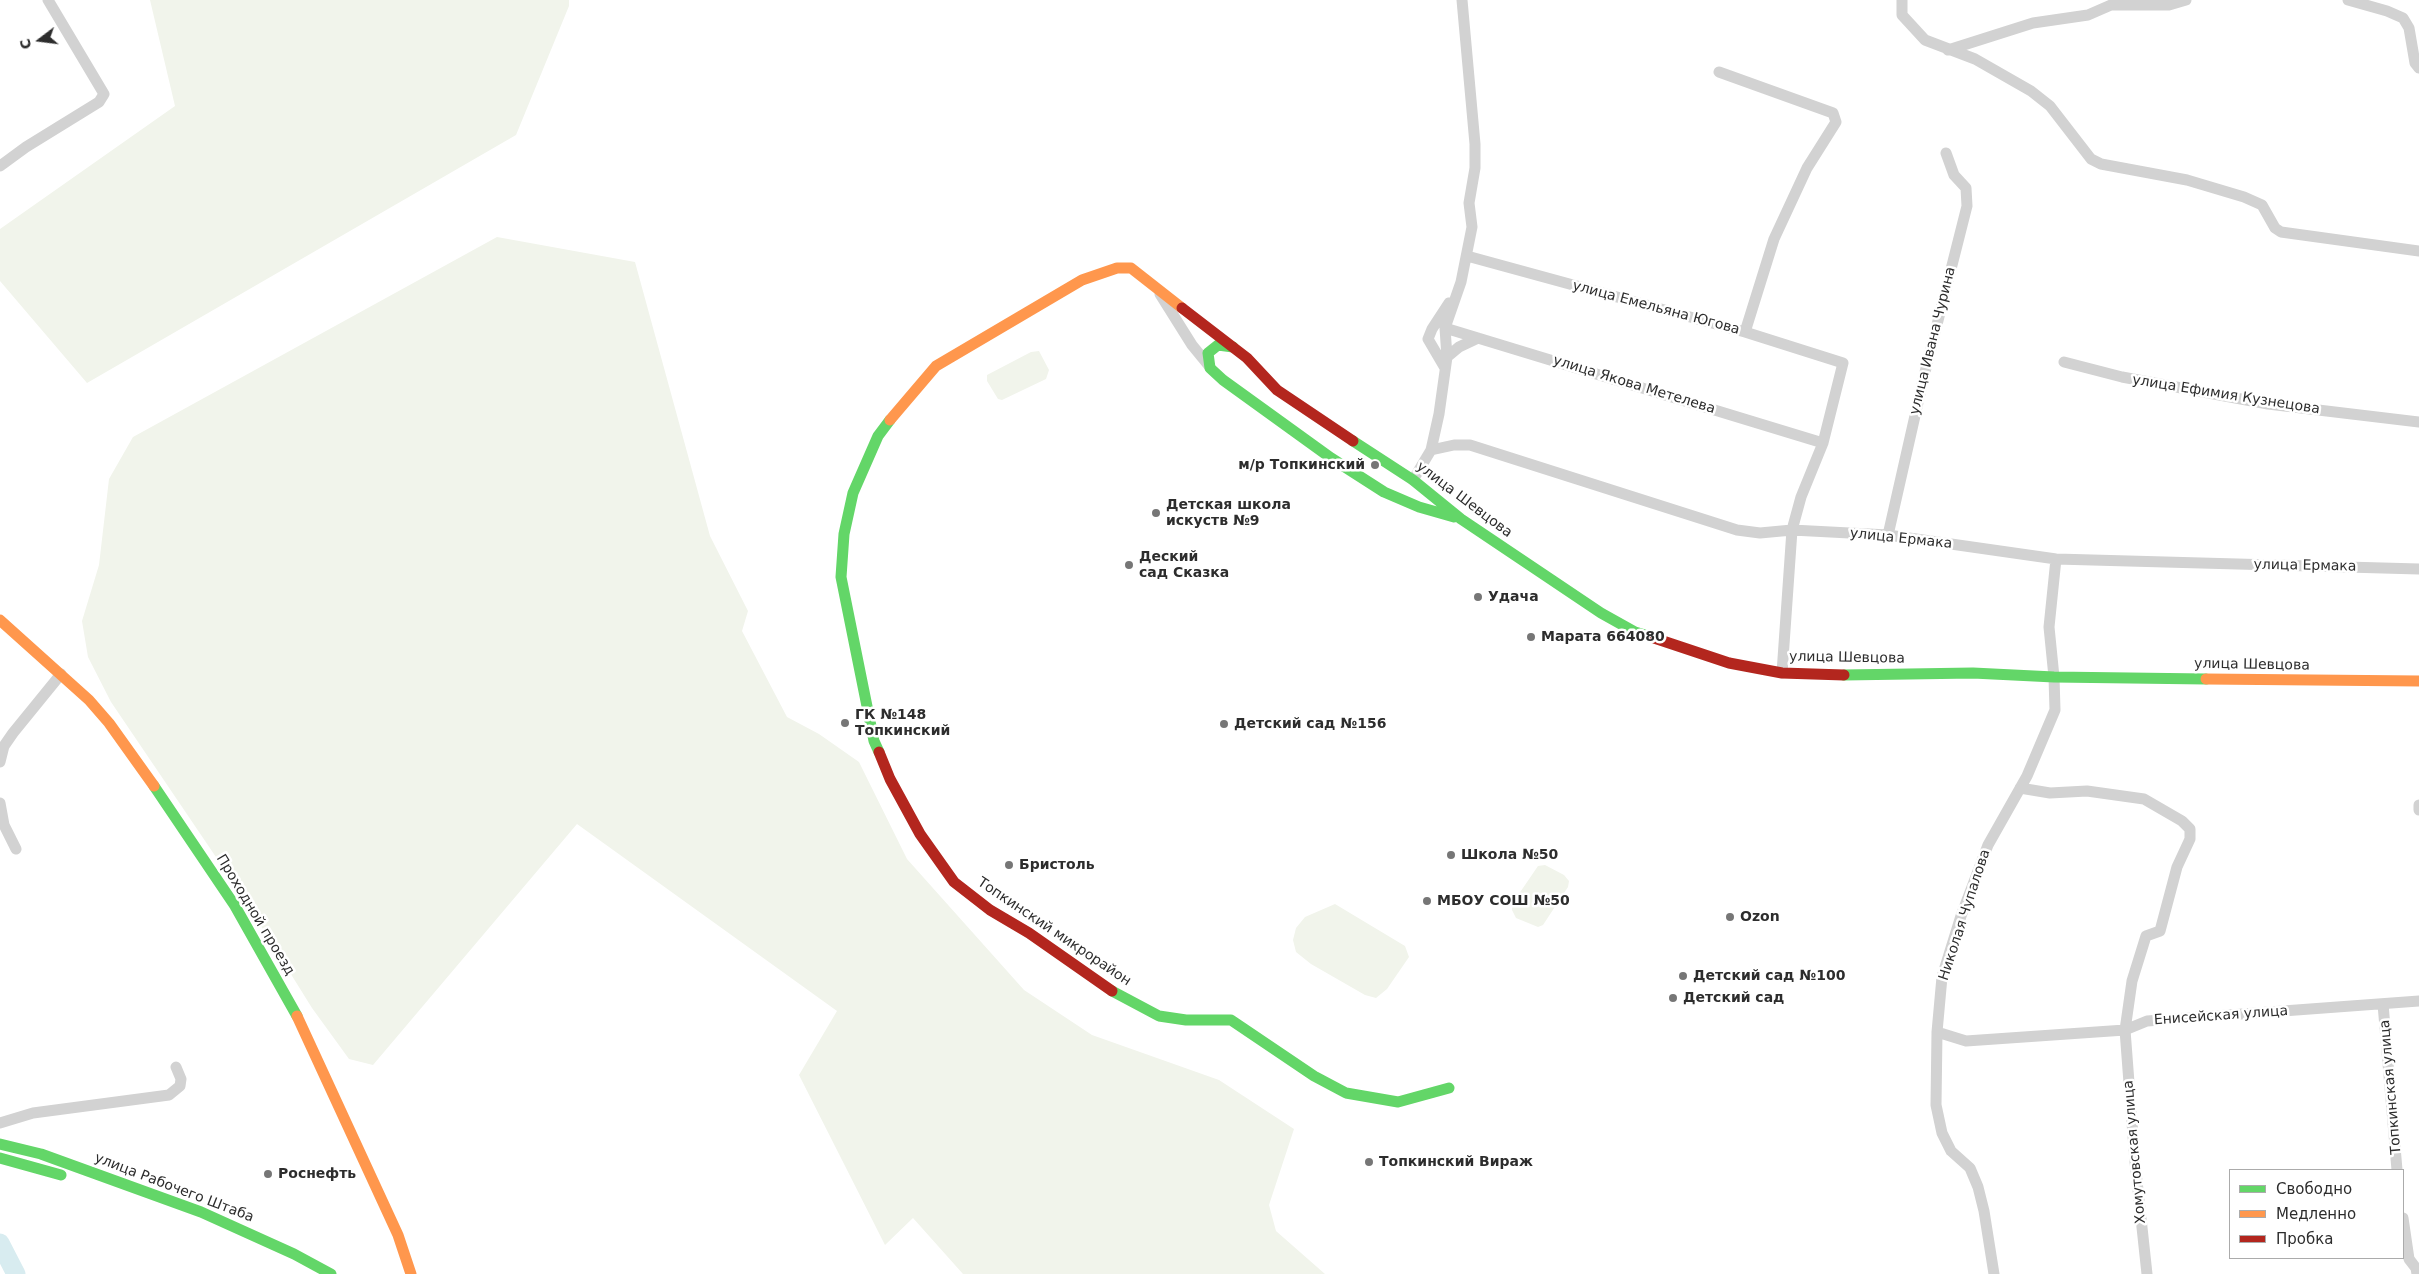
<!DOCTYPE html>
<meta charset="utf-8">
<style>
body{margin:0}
#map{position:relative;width:2419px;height:1274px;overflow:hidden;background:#fff;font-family:"DejaVu Sans",sans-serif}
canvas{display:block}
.legend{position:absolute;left:2229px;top:1169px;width:175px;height:90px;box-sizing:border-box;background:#fff;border:1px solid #ababab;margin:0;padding:6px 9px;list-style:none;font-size:15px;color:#2d2d2d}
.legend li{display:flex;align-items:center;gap:10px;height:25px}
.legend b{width:25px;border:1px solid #ababab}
.north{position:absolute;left:15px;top:15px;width:50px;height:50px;-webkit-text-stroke:4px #fff;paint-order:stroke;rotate:255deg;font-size:14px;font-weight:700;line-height:20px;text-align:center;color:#2d2d2d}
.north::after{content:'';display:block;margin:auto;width:18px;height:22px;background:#2d2d2d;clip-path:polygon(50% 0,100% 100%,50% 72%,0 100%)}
</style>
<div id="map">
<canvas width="2419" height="1274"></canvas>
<ul class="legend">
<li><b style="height:6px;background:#63d668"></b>Свободно</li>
<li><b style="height:6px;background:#ff974d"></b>Медленно</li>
<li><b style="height:6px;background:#b3261e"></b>Пробка</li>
</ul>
<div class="north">С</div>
</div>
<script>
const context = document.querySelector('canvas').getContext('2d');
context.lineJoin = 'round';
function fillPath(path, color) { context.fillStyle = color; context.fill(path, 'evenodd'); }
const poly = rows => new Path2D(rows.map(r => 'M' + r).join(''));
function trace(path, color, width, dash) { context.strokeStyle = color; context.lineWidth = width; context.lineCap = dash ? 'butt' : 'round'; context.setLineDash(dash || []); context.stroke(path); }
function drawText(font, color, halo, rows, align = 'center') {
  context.font = font + ' "DejaVu Sans",sans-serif'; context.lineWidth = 5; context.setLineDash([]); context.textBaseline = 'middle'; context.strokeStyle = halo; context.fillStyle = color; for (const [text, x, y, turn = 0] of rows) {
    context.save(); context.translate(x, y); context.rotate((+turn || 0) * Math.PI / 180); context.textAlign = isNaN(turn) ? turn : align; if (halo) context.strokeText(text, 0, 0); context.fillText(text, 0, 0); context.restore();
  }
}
fillPath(poly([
 [150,0,569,0,569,6,516,135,87,383,0,281,0,229,175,106],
 [497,237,635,262,710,536,748,611,742,631,787,717,819,734,859,762,907,859,1024,990,1092,1035,1219,1080,1294,1129,1269,1205,1276,1231,1325,1274,963,1274,913,1218,885,1245,799,1075,837,1011,577,824,373,1065,349,1059,312,1008,241,894,111,702,88,657,82,621,99,565,109,479,133,437],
 [1039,351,1049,370,1046,379,1002,400,998,399,987,381,987,375,1031,352],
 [1545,865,1564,875,1569,881,1568,887,1543,925,1538,927,1516,918,1512,910,1512,904,1538,866],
 [1335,904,1405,946,1409,957,1387,989,1376,998,1365,995,1311,964,1296,952,1293,940,1296,928,1305,917]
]), '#f1f4eb');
trace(poly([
 [0,1243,16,1274]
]), '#d8ecf0', 19);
trace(poly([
 [1902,0,1902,15,1925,40,1975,59,2031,91,2050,106,2091,159,2101,164,2187,180,2244,197,2262,205,2275,228,2281,232,2419,251],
 [2348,0,2387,11,2403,18,2409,28,2415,63,2419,68],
 [1948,50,2033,23,2088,15,2111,5,2169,5,2186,0],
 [1719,72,1833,113,1836,122,1807,168,1774,239,1745,332],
 [0,166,26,147,99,102,104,94,48,0],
 [1467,256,1745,332,1843,363,1823,443,1801,497,1792,530,1782,673],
 [1160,294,1192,345,1210,367],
 [1445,328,1823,443],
 [1447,357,1459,347,1478,338],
 [2064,362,2122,377,2268,404,2419,422],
 [1445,368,1428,339,1432,329,1449,303],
 [1431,450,1439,414,1447,357,1445,328,1461,282,1472,227,1469,203,1475,168,1475,144,1462,0],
 [1413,480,1431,450,1454,445,1470,445,1737,530,1760,533,1792,530,1888,535,2056,559,2419,569],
 [1888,535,1924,376,1967,206,1966,188,1954,175,1946,153],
 [0,762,4,746,13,733,61,674],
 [2020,788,2050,793,2087,791,2144,799,2182,821,2190,829,2190,839,2177,867,2160,931,2146,936,2132,981,2125,1030,2135,1162,2147,1274],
 [0,803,4,825,16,849],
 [2419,805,2419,810],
 [2383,1004,2397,1170],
 [1937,1032,1966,1041,2125,1030,2147,1021,2419,1001],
 [0,1123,33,1113,169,1095,180,1086,181,1079,176,1067],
 [2403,1218,2409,1259,2416,1268,2417,1274],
 [1994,1274,1984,1211,1978,1187,1970,1168,1951,1151,1942,1133,1936,1105,1937,1032,1942,977,1961,916,1988,845,2027,776,2055,710,2054,677,2049,627,2056,559]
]), '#d2d2d2', 11);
trace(poly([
 [1233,347,1218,345,1208,353,1210,368,1223,380,1331,458,1384,492,1419,507,1454,517],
 [1353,441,1413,480,1461,519,1601,613,1635,632,1648,636],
 [1844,675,1973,673,2054,677,2206,679],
 [879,752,874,741,841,577,844,534,853,493,878,436,890,420],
 [154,786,235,906,297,1016],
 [1112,991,1159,1016,1186,1020,1231,1020,1314,1076,1346,1093,1398,1102,1449,1088],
 [0,1144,41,1154,201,1212,294,1254,331,1274],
 [0,1158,61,1175]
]), '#63d668', 11);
trace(poly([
 [890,420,936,366,1082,280,1117,268,1131,268,1182,308],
 [0,620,89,700,109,723,154,786],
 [2206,679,2419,681],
 [297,1016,398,1235,411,1274]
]), '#ff974d', 11);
trace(poly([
 [1182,308,1247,358,1277,390,1353,441],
 [1648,636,1729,663,1782,673,1844,675],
 [879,752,890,779,920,834,954,882,990,910,1029,933,1112,991]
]), '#b3261e', 11);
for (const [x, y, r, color] of [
 [1375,465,5,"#767676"],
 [1156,513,5,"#767676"],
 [1129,565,5,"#767676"],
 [1478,597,5,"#767676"],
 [1531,637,5,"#767676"],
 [845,723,5,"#767676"],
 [1224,724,5,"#767676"],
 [1451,855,5,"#767676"],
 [1009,865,5,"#767676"],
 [1427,901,5,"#767676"],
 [1730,917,5,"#767676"],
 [1683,976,5,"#767676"],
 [1673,998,5,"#767676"],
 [1369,1162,5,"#767676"],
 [268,1174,5,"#767676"]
]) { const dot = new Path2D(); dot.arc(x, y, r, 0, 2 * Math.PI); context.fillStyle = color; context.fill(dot); trace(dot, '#fff', 2); }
drawText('14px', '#2d2d2d', '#fff', [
 ["улица Емельяна Югова",1656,308,15],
 ["улица Ивана Чурина",1933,341,-76],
 ["улица Якова Метелева",1634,385,17],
 ["улица Ефимия Кузнецова",2226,395,9],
 ["улица Шевцова",1464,500,37],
 ["улица Ермака",1901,539,6],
 ["улица Ермака",2305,566,1],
 ["улица Шевцова",1847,658,1],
 ["улица Шевцова",2252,665,1],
 ["Проходной проезд",255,915,59],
 ["Николая Чупалова",1965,915,-72],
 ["Топкинский микрорайон",1054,932,34],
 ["Енисейская улица",2221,1016,-4],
 ["Топкинская улица",2391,1087,-95],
 ["Хомутовская улица",2135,1152,-95],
 ["улица Рабочего Штаба",174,1188,21]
]);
drawText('bold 14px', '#2d2d2d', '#fff', [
 ["м/р Топкинский",1365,465,"right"],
 ["Детская школа",1166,505],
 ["искуств №9",1166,521],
 ["Деский",1139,557],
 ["сад Сказка",1139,573],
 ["Удача",1488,597],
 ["Марата 664080",1541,637],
 ["ГК №148",855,715],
 ["Топкинский",855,731],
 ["Детский сад №156",1234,724],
 ["Школа №50",1461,855],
 ["Бристоль",1019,865],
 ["МБОУ СОШ №50",1437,901],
 ["Ozon",1740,917],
 ["Детский сад №100",1693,976],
 ["Детский сад",1683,998],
 ["Топкинский Вираж",1379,1162],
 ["Роснефть",278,1174]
], 'left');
</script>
